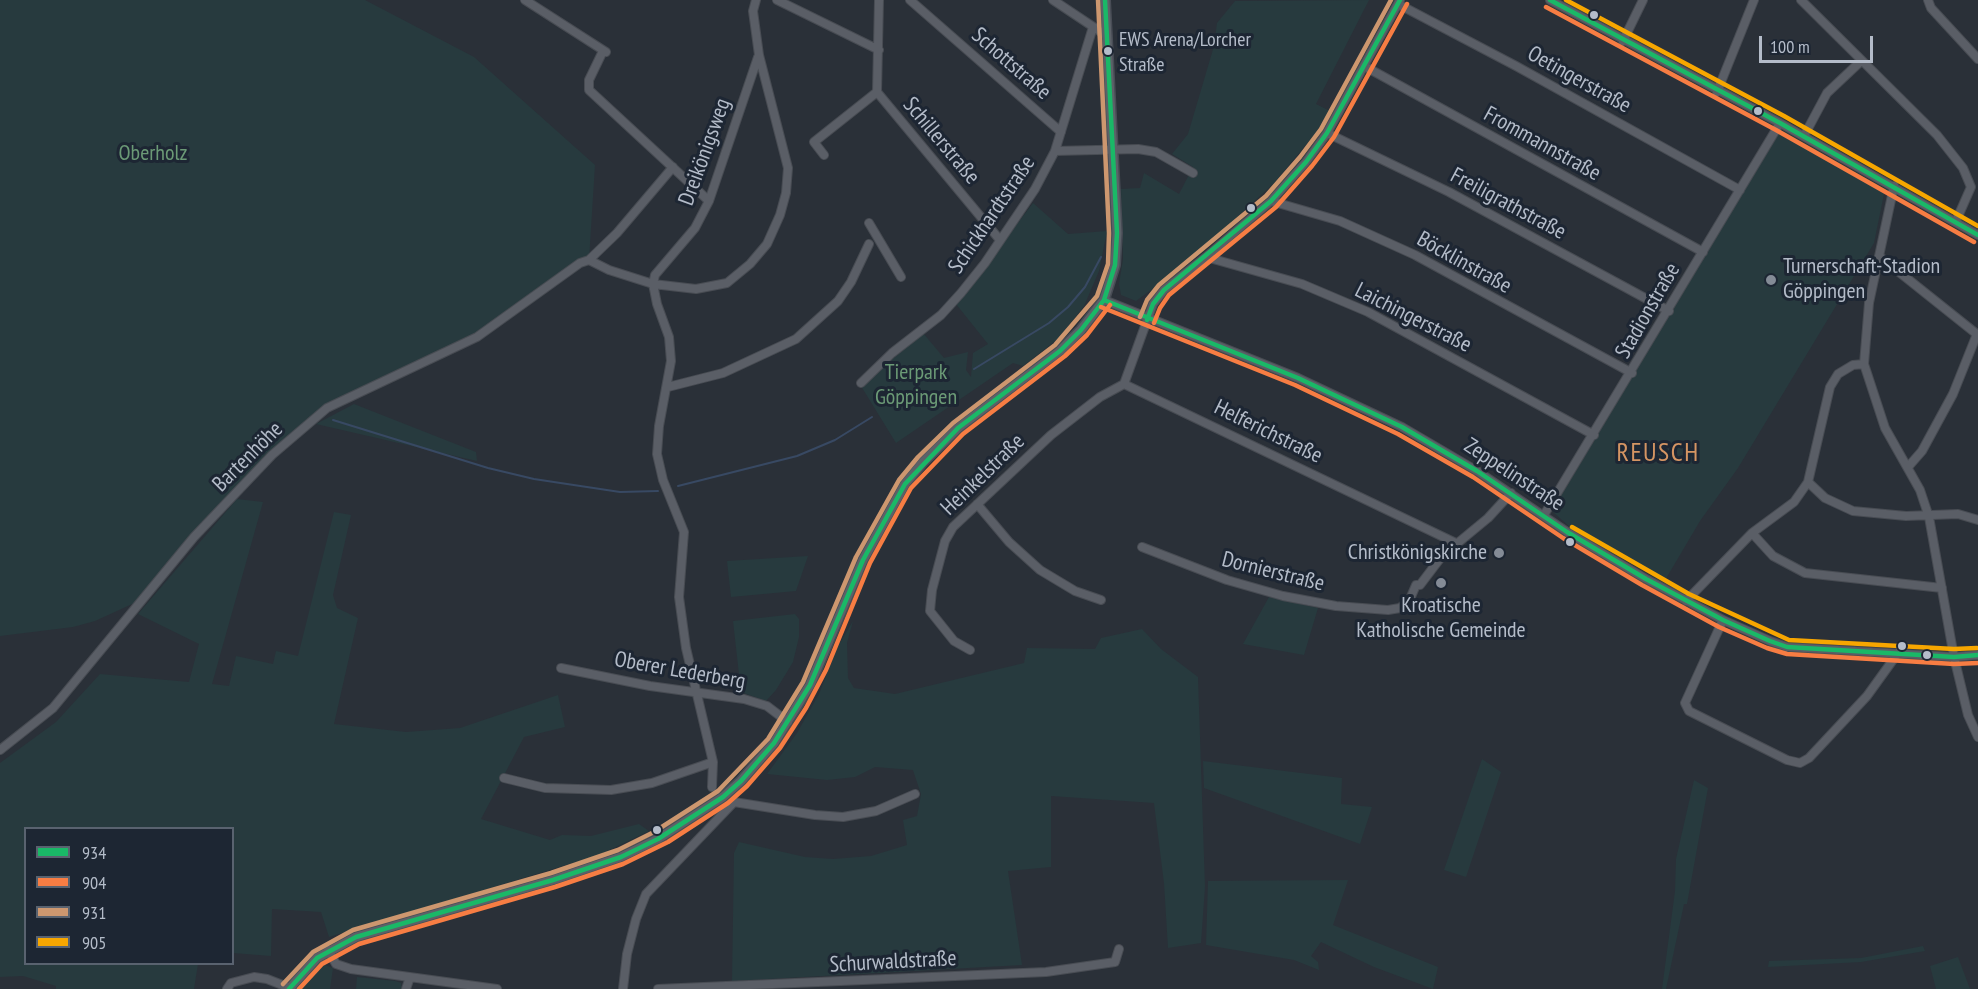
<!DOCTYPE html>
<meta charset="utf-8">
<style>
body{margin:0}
#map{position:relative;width:1978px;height:989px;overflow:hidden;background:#2a3038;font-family:"PT Sans Narrow",sans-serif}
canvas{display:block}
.legend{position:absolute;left:24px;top:827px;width:210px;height:138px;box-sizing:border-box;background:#1d2633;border:2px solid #59626f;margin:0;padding:8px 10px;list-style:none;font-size:18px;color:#b4bcc9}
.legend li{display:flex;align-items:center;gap:12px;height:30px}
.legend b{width:30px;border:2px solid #59626f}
.scale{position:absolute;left:1759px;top:36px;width:114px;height:27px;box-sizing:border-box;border:3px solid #b4bcc9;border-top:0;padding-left:8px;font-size:18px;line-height:21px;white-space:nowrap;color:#b4bcc9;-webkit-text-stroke:4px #1d2633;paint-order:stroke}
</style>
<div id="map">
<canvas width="1978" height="989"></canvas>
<ul class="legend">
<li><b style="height:8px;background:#1ab867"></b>934</li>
<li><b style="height:8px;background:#f77d43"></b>904</li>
<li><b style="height:8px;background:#cd976f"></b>931</li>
<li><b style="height:8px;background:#f7a600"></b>905</li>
</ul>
<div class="scale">100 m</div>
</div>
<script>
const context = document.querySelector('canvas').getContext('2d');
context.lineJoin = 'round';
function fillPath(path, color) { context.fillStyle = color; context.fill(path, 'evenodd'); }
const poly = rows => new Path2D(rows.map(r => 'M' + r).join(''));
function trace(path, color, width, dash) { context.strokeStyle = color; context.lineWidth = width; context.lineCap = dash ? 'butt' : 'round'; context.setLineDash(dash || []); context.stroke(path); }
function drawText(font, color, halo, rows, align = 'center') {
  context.font = font + ' "PT Sans Narrow",sans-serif'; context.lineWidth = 6; context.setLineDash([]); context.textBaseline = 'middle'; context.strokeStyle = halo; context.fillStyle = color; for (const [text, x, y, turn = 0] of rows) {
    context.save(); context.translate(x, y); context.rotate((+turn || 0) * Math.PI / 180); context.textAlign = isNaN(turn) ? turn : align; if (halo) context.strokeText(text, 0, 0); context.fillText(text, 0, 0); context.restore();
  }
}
fillPath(poly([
 [0,0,365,0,474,57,595,165,589,260,477,337,356,393,280,444,143,599,95,621,73,627,0,636],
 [1369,0,1316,104,1330,111,1314,135,1274,183,1183,267,1155,287,1136,301,1121,295,1119,284,1123,259,1121,189,1140,188,1144,173,1179,194,1193,167,1172,154,1188,134,1214,46,1217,23,1235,1],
 [1780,129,1885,189,1874,243,1738,468,1700,521,1664,582,1571,528,1552,511],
 [1033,203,1068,234,1107,231,1099,271,1084,306,1059,338,1023,366,1013,363,896,443,861,386,923,333,944,358,968,352,966,370,971,377,973,353,988,344,956,304],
 [354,404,476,452,477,461,316,424],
 [237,499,263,502,212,684,229,686,236,656,273,664,276,651,298,656,334,512,351,515,333,595,337,608,358,618,334,724,406,732,460,728,558,695,565,727,524,737,481,819,550,840,562,835,591,836,639,824,649,831,599,855,329,937,321,912,272,909,271,956,233,953,232,828,26,828,26,964,198,964,194,989,56,989,56,986,23,976,0,977,0,763,56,722,100,674,189,682,199,644,138,614],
 [808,556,796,591,731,597,727,561],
 [1269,597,1318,608,1304,655,1243,644],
 [795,614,799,619,799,637,793,662,776,690,766,701,741,692,733,621],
 [853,621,847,643,848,678,854,688,895,694,1024,663,1027,648,1095,649,1101,638,1142,629,1161,649,1198,677,1205,887,1201,943,1168,948,1164,883,1154,803,1051,796,1051,867,1008,871,1022,965,732,981,734,853,739,842,805,857,833,859,871,856,907,845,903,820,917,816,921,794,913,770,875,767,855,777,827,780,767,774,797,733,819,694,837,648],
 [1482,759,1501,772,1466,877,1444,870],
 [1203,761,1342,778,1341,804,1372,807,1360,844,1204,788],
 [1694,780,1708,788,1687,904,1684,904,1666,989,1662,989,1675,891,1676,859],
 [1348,880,1333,925,1438,967,1433,989,1374,967,1321,942,1311,956,1318,962,1319,970,1294,960,1206,945,1208,881],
 [1923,946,1925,951,1861,962,1768,967,1769,961,1861,958],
 [1958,957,1970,989,1936,989,1930,966],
 [322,964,333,968,330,989,296,989,309,972,311,973],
 [357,977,395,981,401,983,402,989,356,989]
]), '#273a3e');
trace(poly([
 [974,369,1049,323,1068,307,1085,287,1101,257],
 [333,420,488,468,534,479,620,492,658,491],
 [678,486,797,456,835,440,872,417]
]), '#384963', 2);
const minor = poly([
 [525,0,606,52],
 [777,0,879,50],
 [879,0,877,92,1000,240],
 [910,0,1061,132],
 [1053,0,1107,36],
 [1400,0,1327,133,1306,162,1271,201,1206,257,1164,290,1153,304,1124,384,1458,544],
 [1550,0,1780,123,1978,235],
 [1801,0,1937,135,1963,168,1971,187,1956,221],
 [1928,0,1931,8,1978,59],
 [1398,4,1516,66,1740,190],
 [1623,41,1643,0],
 [603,51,589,80,589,90,709,201],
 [1364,66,1703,252],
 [1717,92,1754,0],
 [1327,133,1449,192,1669,311],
 [1804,136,1827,93,1861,61],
 [1055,151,1138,149,1156,152,1193,173],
 [824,155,814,142,877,92],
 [1894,186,1869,303,1864,364,1885,428,1920,490,1929,517,1954,657,1968,715,1978,737],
 [1271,201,1340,221,1415,255,1632,373],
 [869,223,901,277],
 [1879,256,1978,335],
 [1206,257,1302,284,1368,312,1594,435],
 [589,260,617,233,673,167],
 [1104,300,1298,378,1402,427,1477,471,1567,532,1646,579,1723,620,1770,641,1787,647,1954,657,1978,655],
 [861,383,892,353,941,315,961,293,985,263,1035,189,1055,151,1093,27],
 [668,387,723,373,796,339,838,301,851,282,869,244],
 [1908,467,1922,451,1953,394,1977,334],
 [1808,482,1825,498,1853,511,1906,516,1958,514,1978,520],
 [977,504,1009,542,1040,570,1075,591,1101,600],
 [1544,515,1780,123],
 [1752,533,1773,556,1805,573,1942,588],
 [1142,547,1227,580,1283,596,1336,606,1388,610,1400,608,1410,599,1416,585,1420,585,1442,556,1488,518,1511,493],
 [1686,601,1752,533,1794,502,1808,482,1830,387,1838,374,1853,365,1864,364],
 [1723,620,1685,703,1689,711,1787,760,1800,763,1809,758,1867,696,1898,653],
 [970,650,954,641,930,611,932,590,945,541,953,527,1051,435,1100,397,1124,384],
 [561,668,650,686,744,699,767,706,788,722],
 [0,750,53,708,194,537,272,455,327,408,477,337,580,263,589,260,609,270,653,284,696,289,727,283,750,264,767,244,780,215,786,193,788,168,759,55,753,11,756,0],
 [504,778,545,788,611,790,652,783,713,762],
 [712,787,713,762,686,648,679,597,684,532,663,480,657,454,659,426,671,361,669,337,657,304,653,284,655,275,695,228,709,201,758,57],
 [328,950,336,964,351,969,497,989],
 [227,989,231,983,254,977,267,979,290,988],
 [406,989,410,977],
 [623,989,627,954,636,919,646,894,734,802,815,815,843,817,876,811,915,794],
 [658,989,1046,972,1115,962,1119,949]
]);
const major = poly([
 [289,989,317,958,356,937,553,880,621,857,658,839,723,797,741,781,774,743,810,685,863,560,905,484,923,462,958,428,1060,351,1081,330,1104,300,1115,265,1117,233,1105,0]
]);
trace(minor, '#484c53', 10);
trace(major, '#484c55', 12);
trace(minor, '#5a5e66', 8);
trace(major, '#5c6168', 9);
trace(poly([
 [1550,0,1780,123,1978,235],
 [1104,300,1298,378,1402,427,1477,471,1567,532,1646,579,1723,620,1770,641,1787,647,1954,657,1978,655],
 [1147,320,1153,304,1164,290,1271,201,1306,162,1327,133,1400,0],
 [289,989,317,958,356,937,553,880,621,857,658,839,723,797,741,781,774,743,810,685,863,560,905,484,958,428,1060,351,1081,330,1104,300,1115,265,1117,233,1105,0]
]), '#1ab867', 4.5);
trace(poly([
 [1546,7,1776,130,1974,242],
 [1101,307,1295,385,1398,434,1473,477,1563,538,1642,585,1719,627,1767,648,1787,654,1954,664,1978,663],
 [1154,323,1160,308,1169,295,1276,207,1312,166,1334,137,1407,4],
 [299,989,322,964,359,944,555,887,623,864,668,842,728,803,747,786,780,748,806,708,826,670,870,563,911,488,963,434,1065,356,1087,335,1110,305]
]), '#f77d43', 4.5);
trace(poly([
 [1140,317,1147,300,1159,285,1266,196,1300,157,1321,129,1391,0],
 [283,984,313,952,353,930,551,873,618,850,654,832,718,791,768,739,803,682,856,557,899,480,918,457,953,423,1055,345,1097,296,1108,264,1109,233,1098,0]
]), '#cd976f', 4.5);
trace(poly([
 [1566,0,1784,116,1978,226],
 [1572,527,1689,594,1789,640,1954,649,1977,648]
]), '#f7a600', 4.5);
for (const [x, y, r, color] of [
 [1594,15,5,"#b4bcc9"],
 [1108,51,5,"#b4bcc9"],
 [1758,111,5,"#b4bcc9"],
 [1251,208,5,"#b4bcc9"],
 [1771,280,6,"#848b96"],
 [1570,542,5,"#b4bcc9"],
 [1499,553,6,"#848b96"],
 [1441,583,6,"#848b96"],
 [1902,646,5,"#b4bcc9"],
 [1927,655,5,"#b4bcc9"],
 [657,830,5,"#b4bcc9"]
]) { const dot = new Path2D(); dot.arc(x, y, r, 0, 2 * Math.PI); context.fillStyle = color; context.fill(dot); trace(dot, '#1d2633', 2); }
drawText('20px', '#b4bcc9', '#1d2633', [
 ["EWS Arena/Lorcher",1119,40],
 ["Straße",1119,65]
], 'left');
drawText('22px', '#b4bcc9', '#1d2633', [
 ["Schottstraße",1011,64,41],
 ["Oetingerstraße",1579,80,29],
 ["Schillerstraße",941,141,50],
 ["Frommannstraße",1542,144,29],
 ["Dreikönigsweg",705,152,-70],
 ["Freiligrathstraße",1508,204,28],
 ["Schickhardtstraße",992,215,-56],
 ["Böcklinstraße",1464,263,29],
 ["Stadionstraße",1648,311,-60],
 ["Laichingerstraße",1413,318,27],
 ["Helferichstraße",1268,432,26],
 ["Bartenhöhe",248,457,-45],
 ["Heinkelstraße",983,475,-44],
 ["Zeppelinstraße",1514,475,33],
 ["Dornierstraße",1273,572,14],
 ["Oberer Lederberg",680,671,10],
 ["Schurwaldstraße",893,962,-3]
]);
drawText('22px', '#6b9a76', '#1d2633', [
 ["Oberholz",153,154],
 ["Tierpark",916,373],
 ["Göppingen",916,398]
]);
drawText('22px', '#b4bcc9', '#1d2633', [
 ["Turnerschaft-Stadion",1783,267],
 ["Göppingen",1783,292],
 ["Christkönigskirche",1487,553,"right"],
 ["Kroatische",1441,606,"center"],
 ["Katholische Gemeinde",1441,631,"center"]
], 'left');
context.letterSpacing = '1.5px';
drawText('26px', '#d59563', '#1d2633', [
 ["REUSCH",1658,454]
]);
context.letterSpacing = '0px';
</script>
